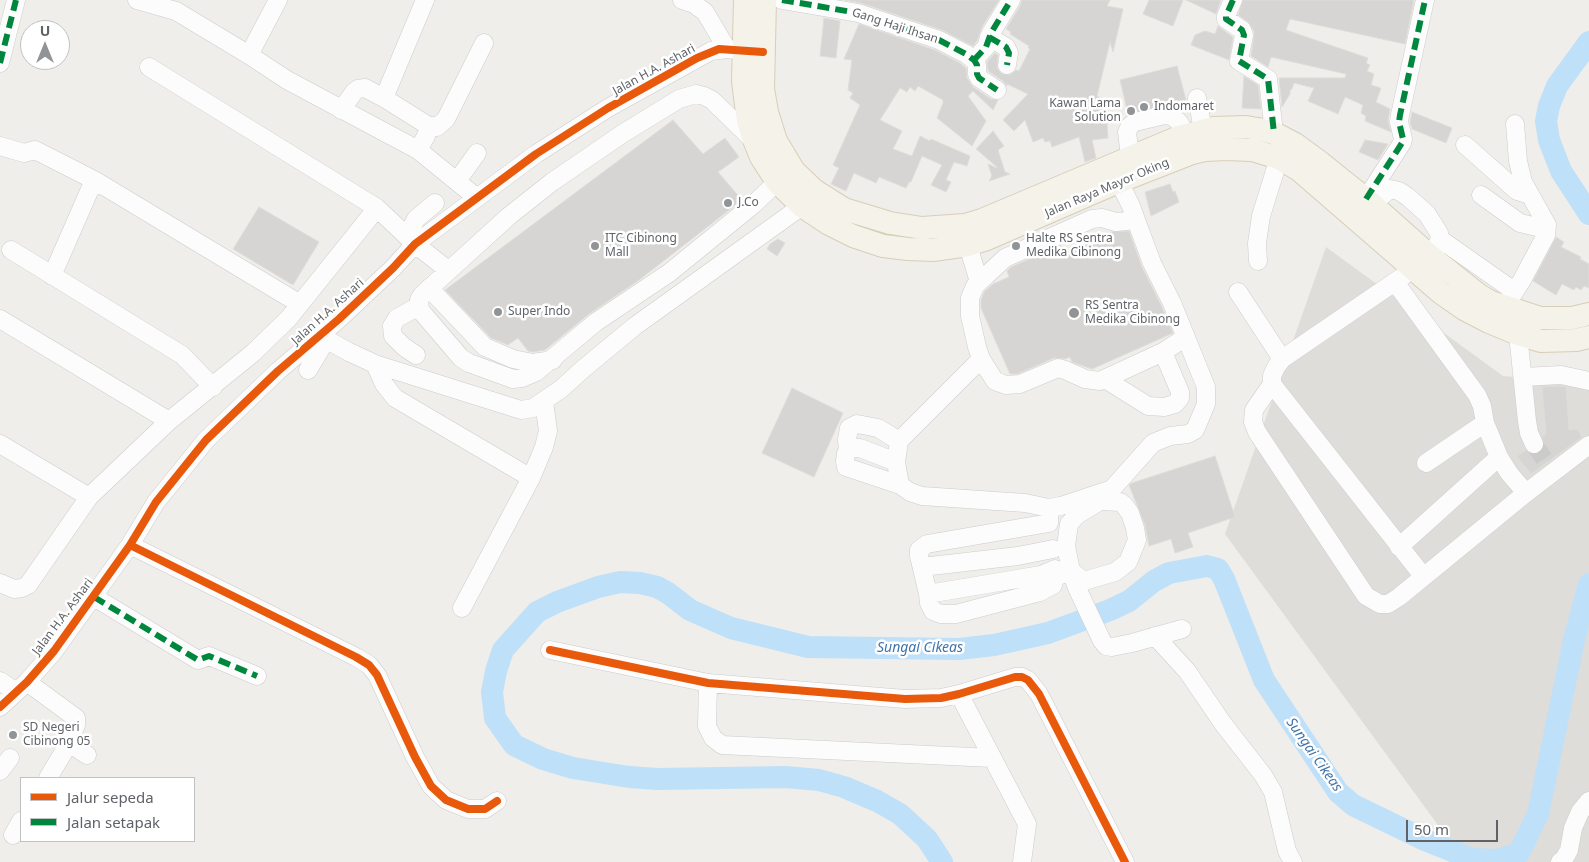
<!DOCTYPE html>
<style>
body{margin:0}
#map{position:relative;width:1589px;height:862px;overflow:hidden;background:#efeeea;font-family:"Noto Sans",sans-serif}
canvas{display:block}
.legend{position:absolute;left:20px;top:777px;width:175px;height:65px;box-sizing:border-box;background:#fff;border:1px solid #bfc1c3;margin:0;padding:6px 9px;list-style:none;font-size:15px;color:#5f6368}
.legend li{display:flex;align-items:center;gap:10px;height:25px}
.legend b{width:25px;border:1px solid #bfc1c3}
.north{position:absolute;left:20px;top:20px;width:50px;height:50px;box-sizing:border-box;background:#fff;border:1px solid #bfc1c3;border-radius:50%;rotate:0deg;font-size:14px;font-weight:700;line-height:20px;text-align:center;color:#5f6368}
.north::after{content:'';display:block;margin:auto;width:18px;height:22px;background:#919496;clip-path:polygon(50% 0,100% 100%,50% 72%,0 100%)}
.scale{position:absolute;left:1406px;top:820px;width:92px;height:22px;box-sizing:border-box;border:2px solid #5f6368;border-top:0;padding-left:6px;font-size:15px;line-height:18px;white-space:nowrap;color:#5f6368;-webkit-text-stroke:4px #fff;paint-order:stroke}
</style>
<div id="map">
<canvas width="1589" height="862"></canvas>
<ul class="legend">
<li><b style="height:6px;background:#e8590c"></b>Jalur sepeda</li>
<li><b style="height:6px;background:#00873e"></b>Jalan setapak</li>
</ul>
<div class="north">U</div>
<div class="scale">50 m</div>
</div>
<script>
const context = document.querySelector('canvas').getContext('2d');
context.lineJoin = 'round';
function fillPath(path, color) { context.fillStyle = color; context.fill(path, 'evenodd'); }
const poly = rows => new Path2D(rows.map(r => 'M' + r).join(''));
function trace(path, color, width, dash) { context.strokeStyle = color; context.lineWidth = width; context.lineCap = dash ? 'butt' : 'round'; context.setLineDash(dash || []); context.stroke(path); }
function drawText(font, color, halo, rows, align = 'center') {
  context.font = font + ' "Noto Sans",sans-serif'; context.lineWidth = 5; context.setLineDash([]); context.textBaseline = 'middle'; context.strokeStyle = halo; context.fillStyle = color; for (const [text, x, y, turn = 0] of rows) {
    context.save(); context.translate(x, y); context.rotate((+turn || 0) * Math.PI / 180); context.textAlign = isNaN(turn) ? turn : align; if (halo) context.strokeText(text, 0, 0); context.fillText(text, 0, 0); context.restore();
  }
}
fillPath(poly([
 [1326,247,1503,376,1589,383,1589,862,1465,862,1225,534]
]), '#dfddda');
trace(poly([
 [1589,42,1557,86,1549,106,1546,121,1549,140,1561,171,1589,214],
 [942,862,927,839,900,814,877,801,844,787,819,780,785,777,658,779,629,777,573,768,543,759,514,745,495,718,492,692,496,671,503,650,537,612,557,602,598,587,620,582,640,583,657,587,668,593,690,610,731,628,808,647,959,649,994,645,1048,633,1110,610,1129,601,1154,581,1169,573,1207,566,1218,569,1224,579,1264,680,1338,792,1353,805,1425,840,1472,859,1498,860,1519,853,1538,814,1574,640,1589,584]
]), '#bfe0f9', 22);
const building = poly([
 [845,0,999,0,982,27,977,41,973,46,942,30,861,3,845,0],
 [1022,0,1110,0,1107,6,1123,9,1113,52,1110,42,1097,96,1109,101,1101,123,1107,123,1108,138,1092,140,1096,158,1085,162,1079,137,1052,147,1050,141,1045,142,1043,138,1033,142,1025,120,1014,131,1003,120,1028,94,1007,84,1007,86,1003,81,988,71,987,62,995,53,998,55,997,68,1001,73,1010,75,1016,70,1019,71,1030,49,1028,48,1029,46,1010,34,1011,32,1006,29,1020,6,1022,0],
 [1149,0,1183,0,1173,26,1143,14,1149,0],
 [1186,0,1221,0,1216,14,1186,0],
 [1243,0,1414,0,1405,44,1290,19,1286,30,1368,58,1366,63,1370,65,1367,71,1374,74,1371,85,1381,88,1376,102,1390,109,1388,121,1391,132,1365,121,1366,116,1361,113,1363,105,1345,97,1338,114,1308,101,1314,88,1294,83,1292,89,1290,90,1290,94,1282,107,1279,78,1345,78,1346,74,1271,57,1268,67,1251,56,1254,37,1254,31,1248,22,1238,15,1243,0],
 [824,18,840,21,836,58,820,56,824,18],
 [859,24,935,50,960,63,966,68,967,78,973,87,991,99,998,100,993,110,973,91,968,96,986,121,972,146,937,118,943,103,943,100,918,86,915,91,910,87,907,92,900,88,880,120,902,131,893,149,912,156,920,136,930,141,931,139,970,156,967,166,954,162,946,180,951,182,946,192,931,185,942,165,922,156,911,182,909,182,906,188,879,177,876,183,854,173,846,191,831,184,839,168,833,165,860,105,850,98,853,93,848,90,852,60,844,59,859,24],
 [1218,26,1233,37,1229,60,1191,45,1195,35,1205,31,1215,34,1218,26],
 [1177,66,1186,100,1128,114,1120,80,1177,66],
 [1244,76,1258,85,1261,109,1242,108,1244,76],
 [1412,112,1452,128,1446,143,1412,129,1410,122,1412,112],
 [673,120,703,154,725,138,739,157,718,172,742,200,639,280,589,314,545,350,533,352,528,351,518,338,508,345,491,338,445,290,673,120],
 [993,131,1004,146,998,150,1005,172,1010,174,989,181,992,176,988,164,997,168,997,167,976,149,993,131],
 [1365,140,1388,144,1378,160,1359,152,1365,140],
 [1170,184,1173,192,1175,191,1179,202,1151,216,1145,192,1170,184],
 [259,207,319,242,293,285,233,249,259,207],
 [1129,231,1142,267,1162,307,1173,333,1092,369,1072,362,1070,357,1065,359,1054,358,1017,374,1010,374,981,308,981,300,984,292,993,284,1009,277,1007,271,1011,267,1061,245,1064,252,1111,232,1129,231],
 [1556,237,1564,242,1561,247,1581,257,1580,259,1589,264,1589,288,1584,286,1581,290,1576,287,1574,290,1562,284,1556,295,1533,281,1556,237],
 [778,239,785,243,777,256,767,249,770,244,778,239],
 [1560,386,1566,387,1569,430,1577,429,1582,437,1531,474,1517,456,1526,450,1533,455,1539,453,1543,450,1545,445,1542,437,1546,434,1542,387,1560,386],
 [792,388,843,413,814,477,762,453,792,388],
 [1215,456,1235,517,1188,533,1193,547,1175,553,1171,539,1149,546,1145,525,1129,485,1132,483,1215,456]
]);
fillPath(building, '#d6d5d3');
trace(building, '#deddd9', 1);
trace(poly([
 [1534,444,1547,463]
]), '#cbcbca', 18, [18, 9]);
const minor = poly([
 [137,0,176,11,249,55,287,80,418,150,476,197],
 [682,0,694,4,705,12,727,49],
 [782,0,858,13,939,40,966,54,974,60,977,65,977,74,979,78,997,90],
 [1233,0,1226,16,1226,19,1242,30,1244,35,1239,61,1268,79,1274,133],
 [989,37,1006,47,1009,53,1007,65],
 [249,55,278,0],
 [974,60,986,47,991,33,1011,0],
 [0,63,16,0],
 [149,67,377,208,415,244,448,270],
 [384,98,427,125,428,130,426,136,418,150],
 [1197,98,1203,130],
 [341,110,354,92,358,89,365,88,384,98,425,0],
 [427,125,437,127,446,119,484,43],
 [753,140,712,100,704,96,696,94,679,99,622,134,552,182,509,216,422,295,419,300,420,310,461,358,469,363,513,379,522,378,536,372,596,322,669,273,754,204,777,182],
 [1465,145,1517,191,1530,195],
 [0,146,24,153,35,150,94,180,300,304,377,208],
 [1130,156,1127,132,1130,126,1135,122,1165,115,1172,116,1179,122,1186,135],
 [1113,170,1131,206,1136,220,1152,263,1172,303,1206,387,1206,404,1195,430,1188,434,1170,436,1153,443,1112,489,1061,506,1049,508,1025,503,922,496,910,492,900,485,896,462,899,441,981,359,977,347,970,316,970,298,975,286,1005,258,1092,219,1102,218,1116,222,1136,220],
 [457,181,477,153],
 [1481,195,1520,223,1537,227,1547,225],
 [1366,199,1402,143,1403,139,1399,122,1400,115,1425,0],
 [1372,204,1390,189,1399,191,1408,197,1427,214,1439,233,1440,239,1435,249,1402,277,1282,359,1276,367,1272,376,1272,384,1423,576],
 [407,236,416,219,435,203],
 [1440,239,1514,291],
 [968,245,979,282],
 [11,250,182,355,213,387],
 [1258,261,1257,243,1261,216,1279,158],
 [52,276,94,180],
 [1395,282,1477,395,1482,406,1485,423,1426,463],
 [429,288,485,347,513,359,533,363,553,360],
 [1238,292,1282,359],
 [1505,307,1522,280,1546,235,1547,225,1523,182,1518,161,1515,124],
 [0,319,169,421],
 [1518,334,1527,421,1529,433,1534,444],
 [320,336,349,352,375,364,521,410,533,408,561,389,583,369,635,326,802,206],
 [416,355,404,347,393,336,392,326,397,318,419,306],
 [981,359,995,381,1006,385,1020,384,1058,368,1065,370,1085,379,1100,381,1163,352,1186,337],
 [375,364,384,384,395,398,531,478],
 [308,370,326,340],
 [1523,377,1561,375,1589,381],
 [1105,379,1148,406,1164,407,1175,404,1180,398,1180,392,1163,352],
 [1272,384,1254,410,1253,422,1257,432,1366,596,1380,604,1388,604,1399,597,1526,493,1589,445],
 [1485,423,1499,457,1509,473,1526,493],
 [0,444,89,497],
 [848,451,847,440,849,428,857,424,878,428,899,441],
 [896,462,860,448,853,448,849,450,846,453,845,461,846,467,900,485],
 [1100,501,1120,502,1124,505,1130,513,1135,528,1137,540,1128,562,1115,572,1084,581,1071,571,1066,546,1069,524,1077,515,1100,501],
 [1049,508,1049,523,927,544,919,550,919,556,928,594,1041,575,1055,569],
 [130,545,356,657,369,665,377,675,415,757,431,786,446,800,468,809,485,809,497,801],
 [1399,547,1499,457],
 [922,567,1018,556,1053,549],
 [0,583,14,589,22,588,28,585,89,497,169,421,253,353,289,318,300,304],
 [928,594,929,603,933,611,941,614,956,614,1040,592,1053,585,1055,577,1071,571,1077,588,1102,641,1106,646,1112,647,1132,643,1182,629],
 [94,597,198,660,209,656,257,676],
 [462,608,531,478,544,447,548,431,544,402],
 [1155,636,1187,671,1224,725,1263,775,1273,792,1287,851,1293,862],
 [550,650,708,683,905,699,941,698,959,694,1015,677,1022,677,1028,680,1039,694,1125,862],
 [0,681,16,692],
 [27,682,76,718,76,725,69,743,87,755],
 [708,683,707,726,713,738,722,745,992,758],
 [959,694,1027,824,1022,862],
 [0,707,27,682,54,651,130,545,156,502,206,440,278,371,339,319,393,268,415,244,536,154,608,108,711,51,727,49,755,52],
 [0,771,10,758],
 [48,778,69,743],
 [13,835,21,821],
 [1560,862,1564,859,1569,850,1573,828,1580,812,1589,801]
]);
const major = poly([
 [745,0,743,81,748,121,754,140,761,157,777,182,802,206,829,224,853,236,883,246,908,249,933,250,968,245,987,239,1118,182,1192,153,1205,150,1226,149,1252,150,1279,158,1299,170,1441,293,1464,309,1489,322,1518,334,1541,341,1576,340,1589,337],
 [765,0,763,89,767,112,776,141,794,171,814,190,844,209,890,223,922,228,965,225,982,220,1179,137,1214,128,1246,127,1258,129,1274,133,1295,144,1321,163,1366,199,1429,255,1479,295,1491,302,1540,318,1572,318,1589,314]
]);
trace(minor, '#cbcccc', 19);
trace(major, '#d7ceb8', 24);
trace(minor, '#fdfcfc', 18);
trace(major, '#f4f2e9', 22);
trace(poly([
 [782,0,858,13,939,40,966,54,974,60,977,65,977,74,979,78,997,90],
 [1233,0,1226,16,1226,19,1242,30,1244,35,1239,61,1268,79,1274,133],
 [989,37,1006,47,1009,53,1007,65],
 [974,60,986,47,991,33,1011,0],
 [0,63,16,0],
 [1366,199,1402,143,1403,139,1399,122,1400,115,1425,0],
 [94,597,198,660,209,656,257,676]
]), '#00873e', 6, [12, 6]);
trace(poly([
 [130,545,356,657,369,665,377,675,415,757,431,786,446,800,468,809,485,809,497,801],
 [550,650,708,683,905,699,941,698,959,694,1015,677,1022,677,1028,680,1039,694,1125,862],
 [0,707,27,682,54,651,130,545,156,502,206,440,278,371,339,319,393,268,415,244,536,154,608,108,697,58,719,49,763,52]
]), '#e8590c', 8);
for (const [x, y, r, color] of [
 [1144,107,5,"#919496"],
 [1131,111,5,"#919496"],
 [728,203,5,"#919496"],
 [595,246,5,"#919496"],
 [1016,246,5,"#919496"],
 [498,312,5,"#919496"],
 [1074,313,6,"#919496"],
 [13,735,5,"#919496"]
]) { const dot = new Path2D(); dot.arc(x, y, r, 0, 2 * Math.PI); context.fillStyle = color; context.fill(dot); trace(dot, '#fff', 2); }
drawText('12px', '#5f6368', '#fff', [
 ["Gang Haji Ihsan",895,26,18],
 ["Jalan H.A. Ashari",654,70,-29],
 ["Jalan Raya Mayor Oking",1107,188,-23],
 ["Jalan H.A. Ashari",328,312,-42],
 ["Jalan H.A. Ashari",63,617,-53]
]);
drawText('12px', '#5f6368', '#fff', [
 ["Kawan Lama",1121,104,"right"],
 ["Solution",1121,118,"right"],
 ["Indomaret",1154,107],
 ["J.Co",738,203],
 ["ITC Cibinong",605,239],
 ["Mall",605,253],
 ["Halte RS Sentra",1026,239],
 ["Medika Cibinong",1026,253],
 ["RS Sentra",1085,306],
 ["Medika Cibinong",1085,320],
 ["Super Indo",508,312],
 ["SD Negeri",23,728],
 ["Cibinong 05",23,742]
], 'left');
drawText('italic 14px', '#4174aa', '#fff', [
 ["Sungai Cikeas",920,648],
 ["Sungai Cikeas",1314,755,55]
]);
</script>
